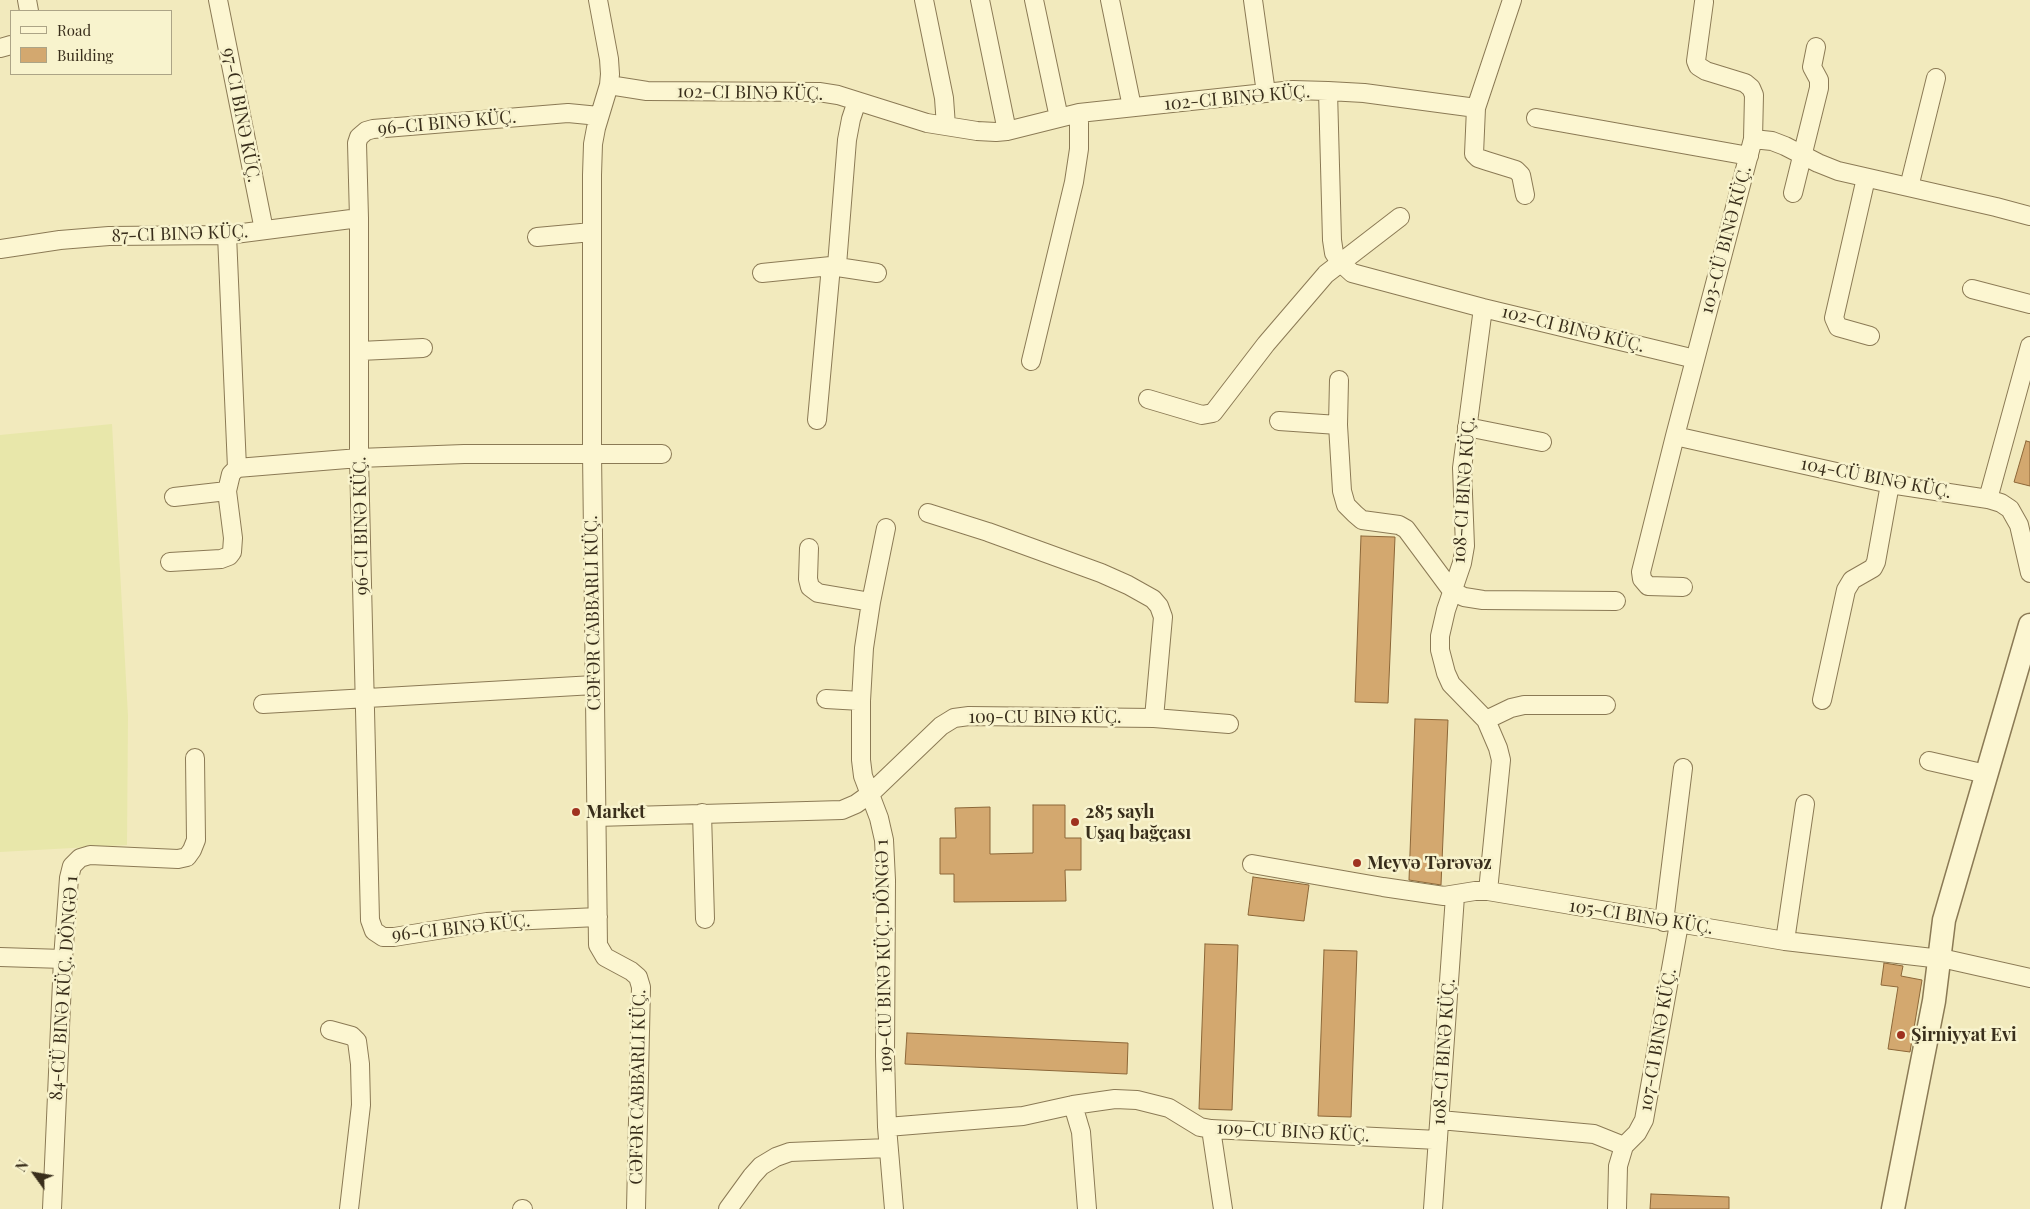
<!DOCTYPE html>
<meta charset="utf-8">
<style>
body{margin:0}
#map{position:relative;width:2030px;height:1209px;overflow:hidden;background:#f2eabd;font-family:"Playfair Display",serif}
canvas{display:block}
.legend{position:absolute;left:10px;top:10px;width:162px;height:65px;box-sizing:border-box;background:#f8f3cd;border:1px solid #aca486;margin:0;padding:6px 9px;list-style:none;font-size:15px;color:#392e1b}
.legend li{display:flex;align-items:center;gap:10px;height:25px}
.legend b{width:25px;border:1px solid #aca486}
.north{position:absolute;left:10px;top:1149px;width:50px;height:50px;-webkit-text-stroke:4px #f8f3cd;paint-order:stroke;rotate:302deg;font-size:14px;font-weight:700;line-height:20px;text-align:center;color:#392e1b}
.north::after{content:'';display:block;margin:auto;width:18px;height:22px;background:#392e1b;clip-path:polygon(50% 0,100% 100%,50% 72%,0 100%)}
</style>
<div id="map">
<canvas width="2030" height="1209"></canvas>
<ul class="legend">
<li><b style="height:6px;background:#fcf6d1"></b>Road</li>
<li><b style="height:14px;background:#d3a86f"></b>Building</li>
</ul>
<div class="north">N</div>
</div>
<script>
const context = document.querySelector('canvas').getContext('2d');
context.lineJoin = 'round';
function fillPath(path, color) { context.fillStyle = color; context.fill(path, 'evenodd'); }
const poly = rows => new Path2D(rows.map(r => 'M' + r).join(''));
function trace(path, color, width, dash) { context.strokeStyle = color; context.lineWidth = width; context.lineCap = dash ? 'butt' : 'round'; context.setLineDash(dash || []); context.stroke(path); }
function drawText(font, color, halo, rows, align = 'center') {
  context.font = font + ' "Playfair Display",serif'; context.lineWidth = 5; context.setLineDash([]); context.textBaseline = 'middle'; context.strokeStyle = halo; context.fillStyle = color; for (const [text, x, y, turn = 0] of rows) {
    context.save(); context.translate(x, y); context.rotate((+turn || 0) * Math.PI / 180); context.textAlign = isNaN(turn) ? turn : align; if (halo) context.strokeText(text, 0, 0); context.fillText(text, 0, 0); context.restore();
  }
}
fillPath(poly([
 [112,424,128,716,127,845,0,852,0,435]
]), '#e8e7aa');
const building = poly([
 [2026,441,2030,442,2030,486,2014,482,2026,441],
 [1361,536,1395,537,1388,703,1355,702,1361,536],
 [1415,719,1448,720,1441,885,1409,880,1415,719],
 [1033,805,1065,805,1065,838,1081,838,1081,870,1065,870,1066,901,954,902,954,874,940,874,940,838,956,838,955,808,990,807,990,854,1033,853,1033,805],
 [1253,877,1309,885,1304,921,1248,915,1253,877],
 [1205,944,1238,945,1232,1110,1199,1109,1205,944],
 [1324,950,1357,951,1351,1117,1318,1116,1324,950],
 [1884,963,1903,966,1901,976,1922,980,1910,1052,1888,1049,1898,987,1881,985,1884,963],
 [907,1033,1128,1043,1127,1074,905,1064,907,1033],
 [1651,1194,1729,1197,1729,1209,1650,1209,1651,1194]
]);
fillPath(building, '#d3a86f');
trace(building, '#8c6738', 1);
const minor = poly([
 [27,0,29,11],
 [218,0,264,230],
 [598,0,609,59,610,74,609,85,596,128,593,144,592,175,592,452,598,945,605,957,631,971,638,977,641,987,636,1209],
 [924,0,944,98,946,126],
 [980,0,1007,131],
 [1034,0,1059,118],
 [1110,0,1132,107],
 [1253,0,1266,93],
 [1512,0,1476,108,1474,154,1478,158,1487,161,1516,170,1521,175,1525,195],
 [1704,2,1696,61,1698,66,1706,71,1745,83,1751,88,1754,95,1753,139],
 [0,48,11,45],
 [609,85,647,91,819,92,838,95,927,123,977,131,996,132,1007,131,1079,113,1293,90,1328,91,1332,240,1334,253,1340,262,1352,273,1483,308,1695,359],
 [1328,91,1364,93,1476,108],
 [1536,118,1749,156],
 [1866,178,1834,318,1838,327,1870,336],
 [1909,187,1936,78],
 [1793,193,1819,88,1819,80,1812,67,1816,47],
 [537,237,592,232],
 [0,249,60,240,109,236,227,235,359,218],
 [762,273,831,266,877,273],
 [1972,289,2030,304],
 [1483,308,1462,468,1465,546,1462,563,1446,610,1440,636,1440,650,1446,673,1451,684,1486,720,1498,748,1501,760,1488,891],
 [360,351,423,348],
 [1031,361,1074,182,1079,149,1079,113],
 [1339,380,1338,425,1342,491,1346,505,1355,514,1362,520,1399,525,1406,529,1452,591,1464,597,1483,600,1616,601],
 [1148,399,1202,415,1213,413,1266,344,1326,274,1400,217],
 [817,420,831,266,837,265,847,140,851,119,857,101],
 [1279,421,1338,425],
 [1467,427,1542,442],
 [1675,436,1890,484,1988,499,2001,503,2010,509,2019,525,2030,573],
 [237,468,359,458,464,454,662,454],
 [174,497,227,491],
 [1988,499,2030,346],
 [928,513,988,532,1101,573,1128,585,1153,599,1159,606,1163,617,1154,718],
 [886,528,871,602,864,648,861,701,861,760,863,776,879,818,884,840,886,880,885,1056,887,1127,894,1209],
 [809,548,808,579,810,587,818,593,871,602],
 [170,562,221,559,229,556,232,552,233,538,227,491,231,474,237,468,227,235],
 [1683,587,1648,586,1642,579,1641,572,1675,436,1753,139,1772,141,1785,146,1818,163,1838,171,1996,207,2030,216],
 [826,699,861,701],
 [1822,700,1846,590,1852,580,1873,568,1876,562,1890,484],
 [263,704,594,685],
 [1486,720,1511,708,1524,705,1606,705],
 [1929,761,1986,774],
 [702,813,705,919],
 [596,817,842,810,856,804,870,794,941,726,954,718,969,716,1154,718,1229,724],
 [1252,864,1383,887,1444,896,1475,891,1488,891,1785,941,1950,960,2030,978],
 [598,917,487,922,394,937,383,937,374,931,370,920,359,458,359,218,357,143,359,137,366,131,373,129,568,113,599,116],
 [1664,922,1683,768],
 [1785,941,1805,804],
 [0,957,63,959],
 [330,1030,352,1036,357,1041,360,1064,361,1105,349,1209],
 [1073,1105,1081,1132,1087,1209],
 [1440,1120,1594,1134,1624,1146],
 [887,1127,1023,1116,1073,1105,1115,1099,1137,1100,1169,1108,1200,1127,1211,1129,1438,1140],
 [1211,1129,1223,1209],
 [52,1209,63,959,69,878,72,866,80,858,90,855,178,859,187,857,192,850,196,840,195,758],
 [522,1209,523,1209],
 [728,1209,752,1176,761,1166,776,1157,790,1152,888,1148],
 [1433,1209,1455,896],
 [1617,1209,1618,1166,1624,1146,1637,1133,1644,1120,1679,924]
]);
const tertiary = poly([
 [1893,1209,1934,1001,1944,920,2030,625]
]);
trace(minor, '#8b7a55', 20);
trace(tertiary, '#8b7a55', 25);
trace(minor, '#fcf6d1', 18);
trace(tertiary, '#fcf6d1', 22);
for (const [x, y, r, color] of [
 [576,812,5,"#9f321f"],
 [1075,822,5,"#9f321f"],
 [1357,863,5,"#9f321f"],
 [1901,1035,5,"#9f321f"]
]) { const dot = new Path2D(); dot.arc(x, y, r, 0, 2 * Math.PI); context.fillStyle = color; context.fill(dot); trace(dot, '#f8f3cd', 2); }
drawText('18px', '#392e1b', '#f8f3cd', [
 ["102-CI BINƏ KÜÇ.",750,93,1],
 ["102-CI BINƏ KÜÇ.",1237,98,-5],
 ["97-CI BINƏ KÜÇ.",241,115,79],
 ["96-CI BINƏ KÜÇ.",447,123,-5],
 ["87-CI BINƏ KÜÇ.",180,234,-2],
 ["103-CÜ BINƏ KÜÇ.",1726,240,-75],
 ["102-CI BINƏ KÜÇ.",1573,329,14],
 ["104-CÜ BINƏ KÜÇ.",1876,478,11],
 ["108-CI BINƏ KÜÇ.",1464,490,-86],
 ["96-CI BINƏ KÜÇ.",361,526,-91],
 ["CƏFƏR CABBARLI KÜÇ.",593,613,-91],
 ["109-CU BINƏ KÜÇ.",1045,717],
 ["105-CI BINƏ KÜÇ.",1641,917,9],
 ["96-CI BINƏ KÜÇ.",461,928,-6],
 ["109-CU BINƏ KÜÇ. DÖNGƏ 1",884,956,-91],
 ["84-CÜ BINƏ KÜÇ. DÖNGƏ 1",64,988,-86],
 ["107-CI BINƏ KÜÇ.",1658,1040,-80],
 ["108-CI BINƏ KÜÇ.",1444,1052,-86],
 ["CƏFƏR CABBARLI KÜÇ.",638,1087,-89],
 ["109-CU BINƏ KÜÇ.",1293,1132,3]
]);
drawText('bold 18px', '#392e1b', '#f8f3cd', [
 ["Market",586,812],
 ["285 saylı",1085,812],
 ["Uşaq bağçası",1085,833],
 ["Meyvə Tərəvəz",1367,863],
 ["Şirniyyat Evi",1911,1035]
], 'left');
</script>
